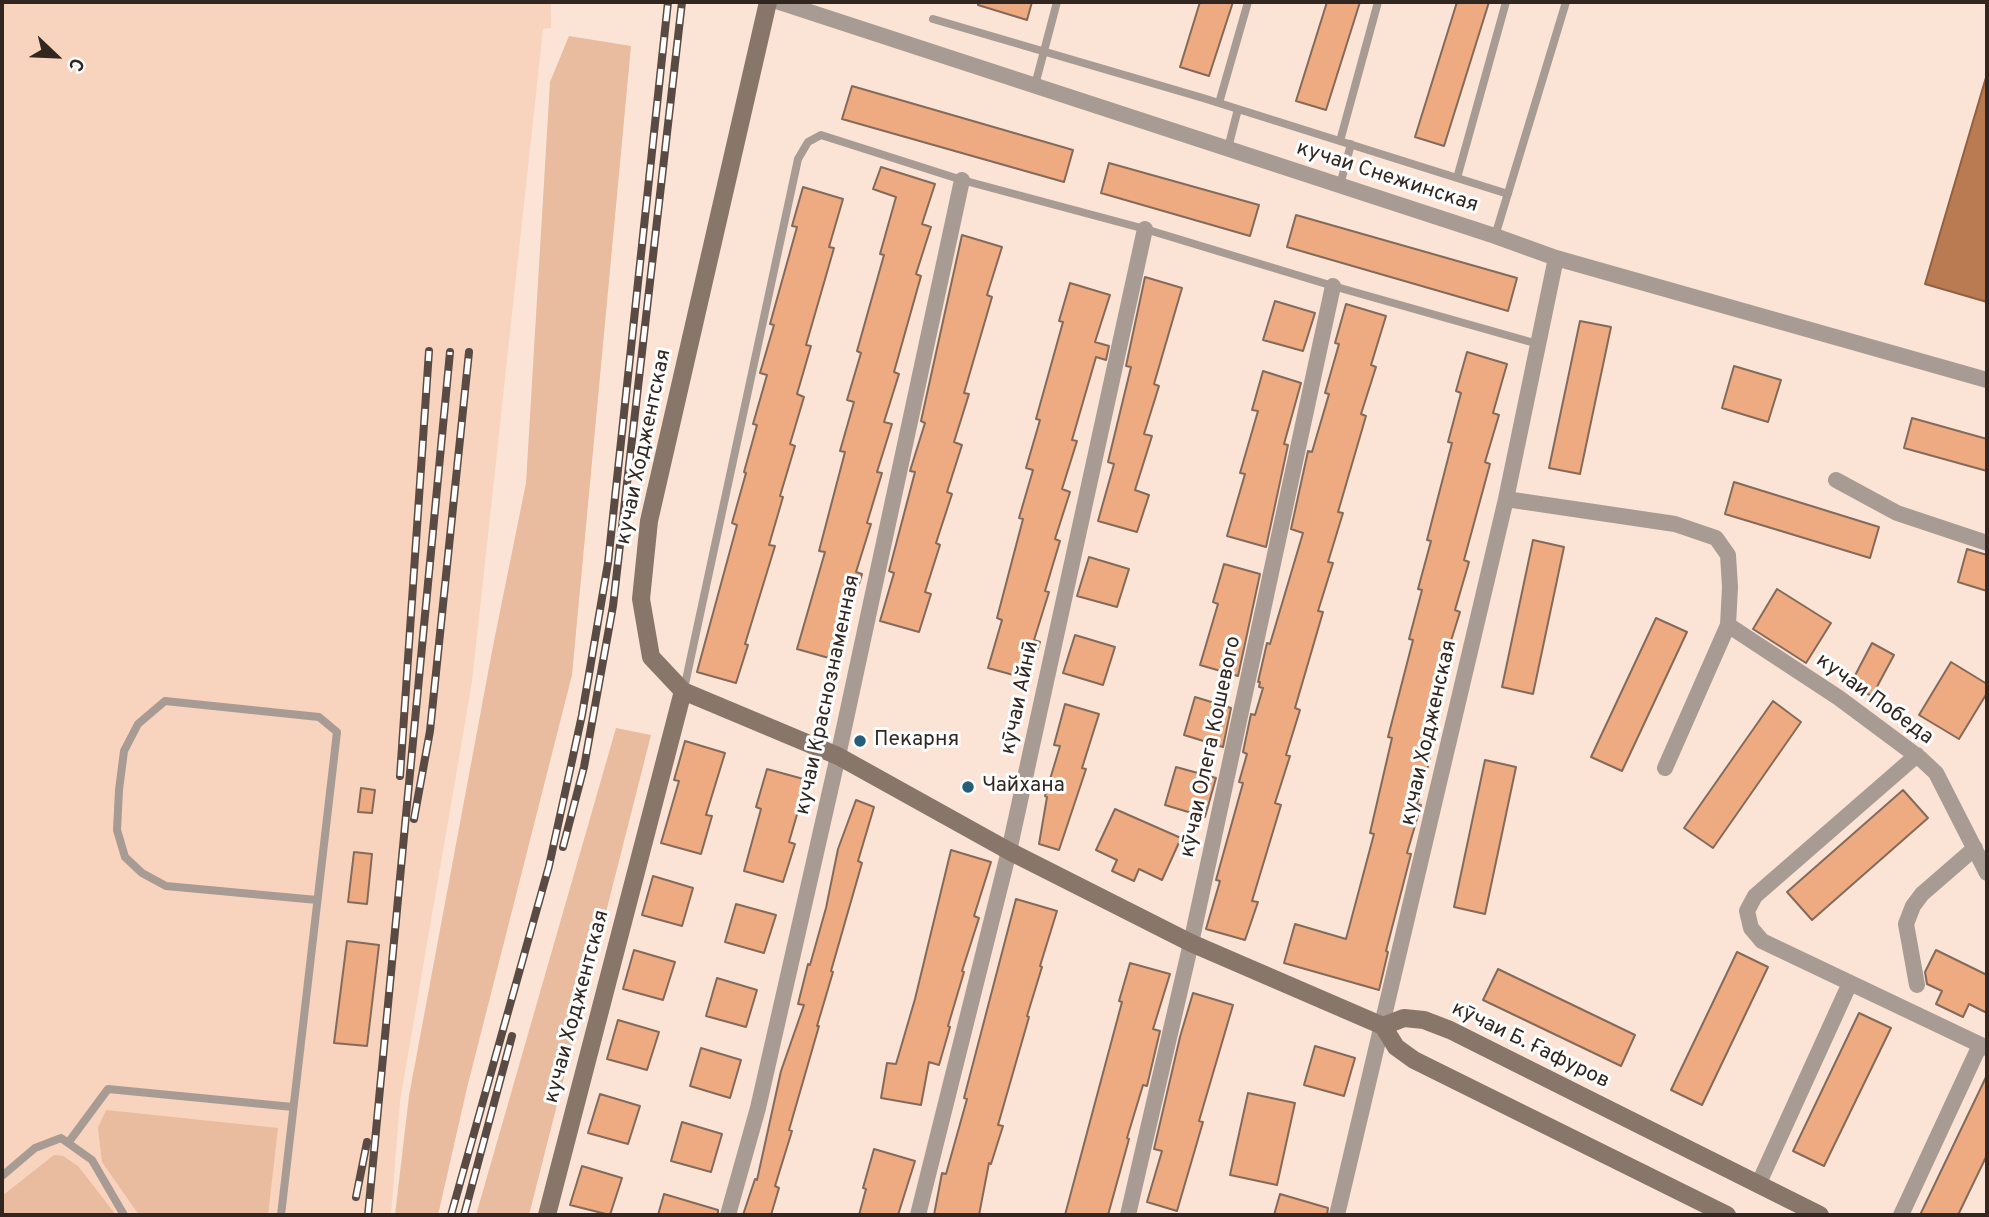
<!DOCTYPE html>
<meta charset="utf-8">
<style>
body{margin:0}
#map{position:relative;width:1989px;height:1217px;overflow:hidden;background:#fbe4d5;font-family:Overpass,sans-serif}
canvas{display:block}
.frame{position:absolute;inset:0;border:4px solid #312620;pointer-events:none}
.north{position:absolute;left:21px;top:21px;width:70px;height:70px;-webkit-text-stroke:5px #fff;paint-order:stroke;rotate:113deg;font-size:19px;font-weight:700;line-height:28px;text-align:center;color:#312620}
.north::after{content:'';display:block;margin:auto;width:24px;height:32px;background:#312620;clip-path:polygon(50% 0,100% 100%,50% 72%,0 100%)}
</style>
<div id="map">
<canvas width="1989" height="1217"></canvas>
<div class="frame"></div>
<div class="north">С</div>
</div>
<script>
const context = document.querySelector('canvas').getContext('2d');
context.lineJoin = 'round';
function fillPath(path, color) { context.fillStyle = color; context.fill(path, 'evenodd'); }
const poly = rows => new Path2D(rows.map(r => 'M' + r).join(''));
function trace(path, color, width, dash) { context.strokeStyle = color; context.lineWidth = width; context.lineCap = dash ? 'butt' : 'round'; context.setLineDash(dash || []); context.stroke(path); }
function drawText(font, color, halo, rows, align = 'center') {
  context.font = font + ' Overpass,sans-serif'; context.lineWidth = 6; context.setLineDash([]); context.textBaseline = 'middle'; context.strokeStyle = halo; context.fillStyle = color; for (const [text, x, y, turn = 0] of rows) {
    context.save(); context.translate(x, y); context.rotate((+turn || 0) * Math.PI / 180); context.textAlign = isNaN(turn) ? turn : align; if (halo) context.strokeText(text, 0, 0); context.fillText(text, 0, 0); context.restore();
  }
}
fillPath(poly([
 [2,2,551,2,551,28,543,29,472,682,400,1101,391,1215,2,1215]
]), '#f8d4be');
fillPath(poly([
 [569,36,631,46,572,675,467,1088,438,1215,395,1215,409,1096,493,646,526,483,550,82],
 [616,728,651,735,529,1215,476,1215],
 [106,1110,278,1128,268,1215,139,1215,102,1162,98,1128],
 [54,1155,63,1156,78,1166,116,1215,2,1215,2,1196]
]), '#e9bb9f');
const water = poly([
 [1987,74,1987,302,1925,284,1987,74]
]);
fillPath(water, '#ba7a52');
trace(water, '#916143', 2);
const building = poly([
 [978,2,1032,2,1027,20,978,5,978,2],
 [1200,2,1233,2,1209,76,1180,67,1200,2],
 [1327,2,1360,2,1326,110,1296,101,1327,2],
 [1457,2,1489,2,1444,146,1415,137,1457,2],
 [852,86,1073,150,1064,182,842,119,852,86],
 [1109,163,1259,205,1250,236,1101,193,1109,163],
 [881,167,935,184,922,224,931,227,916,274,921,276,894,372,899,374,884,422,892,424,877,472,882,473,867,523,871,524,856,572,862,574,836,660,797,649,825,552,819,551,845,452,840,451,854,402,847,400,861,353,857,351,884,255,880,254,896,197,873,189,881,167],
 [803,187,843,199,829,247,834,248,806,345,811,346,797,394,804,397,790,444,795,446,780,496,783,497,769,545,775,546,745,644,748,645,736,683,697,672,737,525,732,523,746,473,744,472,757,425,753,424,767,375,760,373,774,325,770,324,797,227,792,226,803,187],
 [1296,215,1517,278,1508,311,1287,247,1296,215],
 [962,235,1002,247,987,295,992,297,964,393,969,394,954,442,962,445,947,492,952,494,936,543,940,545,925,592,931,594,919,632,880,621,894,573,889,571,915,472,910,471,925,423,921,421,962,235],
 [1145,277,1182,288,1154,384,1159,386,1144,434,1152,436,1135,490,1149,495,1137,532,1098,521,1114,464,1108,462,1131,367,1126,366,1145,277],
 [1070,283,1110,295,1095,342,1109,346,1106,360,1096,357,1072,440,1077,441,1062,489,1070,492,1055,539,1060,541,1045,591,1049,592,1034,640,1040,642,1028,679,988,668,1002,620,997,618,1023,519,1019,518,1033,470,1026,468,1040,420,1036,419,1063,322,1059,321,1070,283],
 [1275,301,1315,313,1303,351,1263,340,1275,301],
 [1346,304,1386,316,1371,365,1376,367,1361,414,1366,416,1338,512,1343,513,1328,562,1333,563,1318,611,1323,612,1295,708,1300,710,1286,755,1290,756,1275,803,1281,805,1252,901,1258,902,1245,940,1206,929,1220,881,1216,880,1243,783,1239,782,1247,754,1243,752,1251,714,1255,715,1263,688,1259,687,1260,682,1258,682,1267,643,1270,644,1303,533,1291,529,1308,451,1312,452,1329,394,1325,393,1339,344,1335,343,1346,304],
 [1580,321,1611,327,1580,474,1549,468,1580,321],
 [1467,352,1507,364,1493,413,1499,415,1485,462,1490,464,1464,560,1469,562,1455,610,1460,612,1445,660,1451,661,1424,757,1430,759,1417,804,1421,805,1407,853,1411,854,1386,951,1388,952,1379,990,1284,963,1295,924,1346,939,1374,834,1370,833,1392,738,1388,737,1413,640,1409,639,1422,590,1418,589,1431,541,1427,540,1452,443,1448,442,1461,393,1456,391,1467,352],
 [1734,366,1781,380,1768,422,1722,408,1734,366],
 [1263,371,1301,383,1284,444,1288,445,1266,547,1227,536,1245,474,1240,473,1258,411,1252,410,1263,371],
 [1912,418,1987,439,1987,471,1904,448,1912,418],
 [1734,482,1879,527,1870,558,1725,514,1734,482],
 [1533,540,1564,547,1533,694,1502,687,1533,540],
 [1967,549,1987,555,1987,591,1958,582,1967,549],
 [1089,557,1129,569,1117,607,1077,596,1089,557],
 [1224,564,1260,574,1238,676,1200,665,1218,604,1213,602,1224,564],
 [1777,589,1831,623,1806,663,1753,629,1777,589],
 [1656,618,1687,632,1622,771,1591,757,1656,618],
 [1075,635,1115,647,1103,685,1063,673,1075,635],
 [1872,643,1894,655,1872,696,1850,685,1872,643],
 [1951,662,1987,684,1987,693,1959,739,1919,715,1951,662],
 [1195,697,1231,708,1223,747,1184,735,1195,697],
 [1773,701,1801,722,1713,848,1684,828,1773,701],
 [1065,704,1099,714,1082,768,1086,769,1059,850,1039,844,1047,797,1045,796,1060,746,1054,745,1065,704],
 [685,741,725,753,706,815,712,816,701,854,661,843,679,781,674,780,685,741],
 [1485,760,1516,767,1485,914,1454,907,1485,760],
 [1176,767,1216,778,1205,817,1165,805,1176,767],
 [767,769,807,780,789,842,795,844,783,882,744,871,761,809,756,807,767,769],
 [361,788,375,790,372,813,358,812,361,788],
 [1903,790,1928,818,1812,920,1787,892,1903,790],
 [856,800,874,807,858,861,862,863,831,971,833,972,817,1026,819,1026,789,1130,792,1131,775,1186,779,1188,771,1215,743,1215,755,1179,757,1180,781,1071,804,1005,798,1004,808,964,810,965,826,908,838,849,856,800],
 [1115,809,1181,838,1162,880,1139,869,1134,881,1112,871,1117,860,1096,850,1115,809],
 [951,850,991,862,974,916,979,918,962,971,964,972,948,1026,950,1027,939,1065,929,1062,921,1105,881,1098,887,1063,896,1064,915,999,951,850],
 [354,852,372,854,367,904,348,902,354,852],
 [653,876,693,888,682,926,642,915,653,876],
 [1016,899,1057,911,1040,966,1042,967,1027,1016,1029,1017,998,1125,1003,1126,991,1164,989,1163,979,1215,934,1215,942,1173,946,1174,967,1099,964,1098,1016,899],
 [736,904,776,915,764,953,725,942,736,904],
 [347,941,379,945,367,1046,334,1043,347,941],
 [634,950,675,962,663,1000,623,989,634,950],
 [1936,950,1987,975,1987,1013,1969,1004,1963,1017,1936,1004,1942,991,1927,984,1925,972,1936,950],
 [1737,952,1768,967,1702,1105,1671,1090,1737,952],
 [1130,963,1170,974,1153,1029,1160,1031,1147,1086,1143,1085,1127,1138,1129,1139,1108,1215,1065,1215,1122,1002,1119,1001,1130,963],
 [1498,969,1635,1035,1621,1066,1483,1000,1498,969],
 [717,978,757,990,746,1027,706,1016,717,978],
 [1193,993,1233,1005,1199,1121,1203,1122,1177,1211,1147,1202,1162,1151,1154,1149,1180,1037,1193,993],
 [1859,1013,1891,1028,1824,1166,1793,1151,1859,1013],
 [618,1020,659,1032,647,1070,607,1059,618,1020],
 [1315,1046,1355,1058,1344,1096,1304,1085,1315,1046],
 [701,1048,741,1060,730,1098,690,1086,701,1048],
 [1987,1075,1987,1155,1958,1215,1920,1215,1987,1075],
 [1248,1093,1295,1103,1277,1185,1230,1175,1248,1093],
 [600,1094,640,1106,628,1144,588,1133,600,1094],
 [682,1122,722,1134,711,1172,671,1161,682,1122],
 [874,1149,915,1161,898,1215,859,1215,866,1189,863,1188,874,1149],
 [582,1166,622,1178,610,1215,570,1205,582,1166],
 [664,1194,718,1210,718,1215,658,1215,664,1194],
 [1280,1194,1328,1208,1327,1215,1274,1215,1280,1194]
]);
fillPath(building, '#eeab81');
trace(building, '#836a5a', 2);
trace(poly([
 [933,19,1203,98,1508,194],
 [1035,85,1057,2],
 [1219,103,1248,2],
 [1340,141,1378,2],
 [1228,148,1238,109],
 [1457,178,1506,2],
 [1340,185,1351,144],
 [1495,236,1566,2],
 [684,689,798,159,808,142,821,135,962,180,1145,229,1333,286,1538,344],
 [68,1143,108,1089,293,1107],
 [2,1176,35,1148,61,1138,92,1160,124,1215],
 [281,1215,337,732,319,717,165,701,138,724,124,751,119,790,117,830,125,857,142,873,166,886,317,900]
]), '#a89b94', 8);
trace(poly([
 [779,2,1495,236,1556,258,1987,380],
 [1836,480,1897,513,1987,543],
 [1506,499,1675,524,1716,538,1728,555,1730,587,1728,625,1665,768],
 [1728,625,1839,698,1921,759,1936,773,1987,873],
 [1917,755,1755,896,1747,911,1751,928,1762,941,1987,1048],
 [1917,985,1906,924,1913,906,1922,894,1975,848],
 [1758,1185,1850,983],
 [728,1215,758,1108,838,756,962,180],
 [918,1215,1009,851,1145,229],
 [1128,1215,1191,943,1333,286],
 [1337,1215,1506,499,1556,258],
 [1901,1215,1980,1045]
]), '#a89b94', 16);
trace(poly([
 [768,2,649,521,641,599,651,657,683,691,838,756,1009,851,1191,943,1383,1026],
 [1383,1026,1404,1018,1424,1020,1450,1030,1820,1215],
 [1383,1026,1396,1047,1414,1060,1727,1215],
 [547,1215,683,691]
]), '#88766b', 18);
const rail = poly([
 [400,776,429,351],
 [414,819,430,731,469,352],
 [563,847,584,767,613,606,682,2],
 [356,1197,367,1142],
 [368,1215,450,352],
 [451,1215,549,866,582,715,608,563,668,2],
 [464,1215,512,1036]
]);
trace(rail, '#594b44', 8);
trace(rail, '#fff', 5, [16]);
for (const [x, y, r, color] of [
 [860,741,7,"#265d78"],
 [968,787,7,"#265d78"]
]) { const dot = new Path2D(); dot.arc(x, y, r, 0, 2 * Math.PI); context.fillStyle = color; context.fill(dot); trace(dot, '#fff', 2.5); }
drawText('21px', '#312620', '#fff', [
 ["кучаи Снежинская",1387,178,18],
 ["кучаи Ходжентская",645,447,-78],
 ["кучаи Краснознаменная",829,695,-78],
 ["кӯчаи Айнӣ",1021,698,-78],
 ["кучаи Победа",1874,700,36],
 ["кучаи Ходженская",1430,733,-77],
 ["кӯчаи Олега Кошевого",1212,747,-78],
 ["кучаи Ходжентская",578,1007,-75],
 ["кӯчаи Б. Ғафуров",1530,1046,26]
]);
drawText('21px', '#312620', '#fff', [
 ["Пекарня",874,741],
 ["Чайхана",982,787]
], 'left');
</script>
